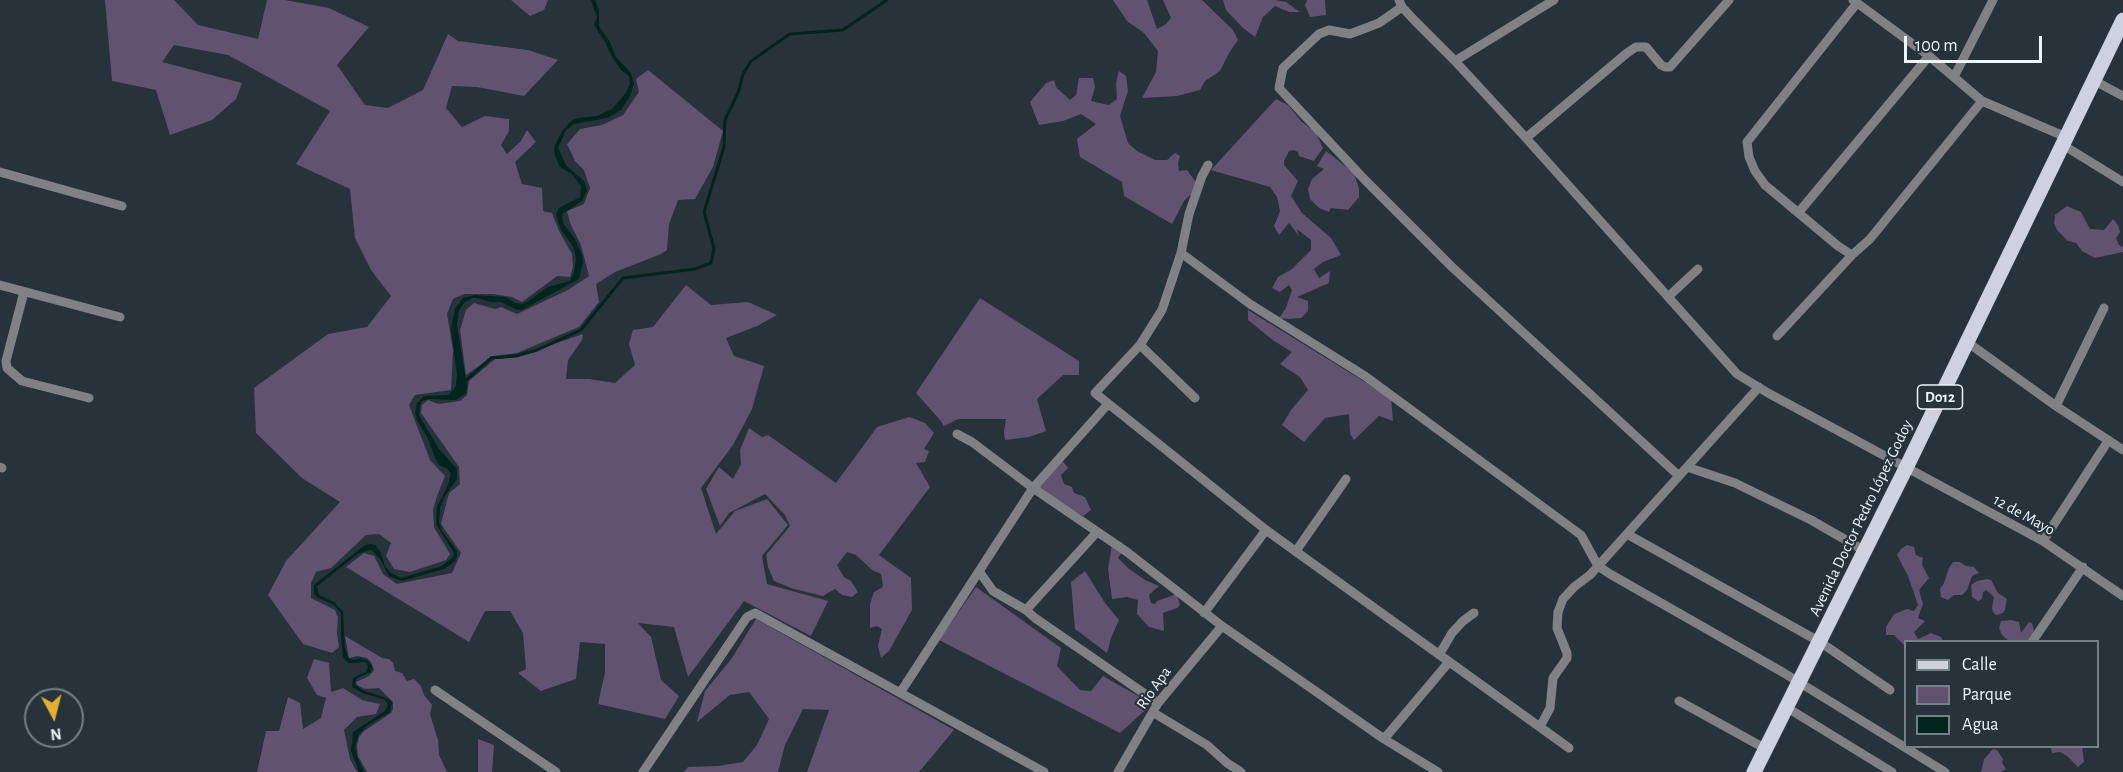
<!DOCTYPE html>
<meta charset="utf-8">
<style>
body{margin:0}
#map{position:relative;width:2123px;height:772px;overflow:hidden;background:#27323b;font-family:"Alegreya Sans",sans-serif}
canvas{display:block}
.legend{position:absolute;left:1904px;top:640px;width:195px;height:108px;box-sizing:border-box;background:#27323b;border:2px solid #768087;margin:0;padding:8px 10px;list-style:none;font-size:18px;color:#edf4fa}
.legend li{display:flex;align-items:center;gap:12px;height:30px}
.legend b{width:30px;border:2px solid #768087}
.north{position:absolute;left:24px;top:688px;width:60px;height:60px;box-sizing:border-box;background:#27323b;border:2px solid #768087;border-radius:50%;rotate:173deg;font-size:16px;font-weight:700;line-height:24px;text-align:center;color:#edf4fa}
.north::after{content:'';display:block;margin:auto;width:21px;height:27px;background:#e3ae34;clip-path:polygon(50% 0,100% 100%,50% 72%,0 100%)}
.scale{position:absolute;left:1904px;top:36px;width:138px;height:27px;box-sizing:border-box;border:3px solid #edf4fa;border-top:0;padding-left:8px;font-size:18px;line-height:21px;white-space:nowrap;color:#edf4fa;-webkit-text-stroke:4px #27323b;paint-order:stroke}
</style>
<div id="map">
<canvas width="2123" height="772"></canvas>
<ul class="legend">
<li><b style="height:8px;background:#ced1de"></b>Calle</li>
<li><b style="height:16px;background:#615270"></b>Parque</li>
<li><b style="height:16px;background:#00241e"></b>Agua</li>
</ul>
<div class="north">N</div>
<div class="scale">100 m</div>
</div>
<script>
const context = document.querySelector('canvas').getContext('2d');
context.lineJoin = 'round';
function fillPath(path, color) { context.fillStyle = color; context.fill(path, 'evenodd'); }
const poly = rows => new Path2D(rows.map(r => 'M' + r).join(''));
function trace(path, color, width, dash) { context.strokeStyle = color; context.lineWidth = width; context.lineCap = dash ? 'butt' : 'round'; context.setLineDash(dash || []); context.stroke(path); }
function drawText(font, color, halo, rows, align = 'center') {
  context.font = font + ' "Alegreya Sans",sans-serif'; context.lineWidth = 4.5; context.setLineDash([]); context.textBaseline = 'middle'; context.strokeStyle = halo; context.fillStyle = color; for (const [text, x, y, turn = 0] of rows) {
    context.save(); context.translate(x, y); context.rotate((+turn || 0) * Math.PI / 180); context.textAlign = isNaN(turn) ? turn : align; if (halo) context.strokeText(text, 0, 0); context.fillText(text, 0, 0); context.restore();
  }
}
fillPath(poly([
 [105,0,174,0,198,25,258,39,267,0,285,0,329,8,369,27,337,65,365,105,388,108,423,90,448,34,458,41,528,50,558,60,524,96,477,87,452,86,446,108,462,127,485,116,509,119,509,131,501,145,507,154,521,141,527,130,536,142,515,162,522,184,542,188,543,211,552,213,559,231,572,254,573,267,570,277,557,276,522,302,512,297,493,294,464,294,453,299,447,314,453,350,451,390,415,395,409,405,430,460,445,476,437,496,433,510,434,527,450,554,446,560,410,572,394,569,386,556,391,543,379,534,366,535,331,568,316,572,311,583,311,598,335,610,338,617,337,633,339,647,332,653,303,644,268,595,286,561,340,502,302,478,256,433,254,388,328,334,367,327,391,296,371,270,355,238,350,189,296,164,330,111,228,55,174,45,162,62,242,83,236,99,212,120,170,135,156,90,112,81],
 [511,0,548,0,544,10,530,16],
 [1113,0,1147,0,1157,29,1166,24,1171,18,1163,0,1202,0,1233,30,1238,40,1229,53,1220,71,1205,81,1200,90,1177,96,1142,98,1156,72,1158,51,1144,33,1127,21],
 [1223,0,1276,0,1286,2,1300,12,1289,12,1275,6,1263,17,1255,37,1243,28,1226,10],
 [1307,0,1325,0,1326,15,1310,17,1305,5],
 [648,70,723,131,713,167,695,199,678,200,669,224,667,250,661,254,615,272,596,284,599,302,579,327,517,353,493,356,466,375,460,330,466,310,474,303,495,309,501,307,517,314,568,290,589,276,581,245,570,223,567,211,584,204,590,188,584,170,575,161,567,144,580,129,602,125,623,115,639,92,636,79],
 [1119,71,1126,76,1128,91,1120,116,1128,143,1137,151,1155,160,1167,160,1175,153,1180,156,1178,163,1179,171,1187,170,1198,185,1195,195,1190,195,1184,201,1172,224,1124,196,1122,182,1080,157,1077,139,1096,124,1081,114,1063,121,1039,125,1030,102,1046,83,1054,80,1056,87,1070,100,1076,95,1079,78,1093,78,1095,87,1091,101,1109,105,1117,99,1116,83],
 [1276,99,1288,105,1301,121,1316,133,1323,148,1314,161,1299,156,1298,152,1293,150,1289,151,1284,161,1284,165,1298,181,1291,196,1302,213,1331,238,1341,255,1323,262,1314,269,1319,278,1330,271,1329,283,1297,297,1308,301,1308,311,1301,318,1289,319,1279,318,1286,308,1292,290,1289,285,1280,292,1272,288,1278,277,1292,269,1311,250,1311,240,1297,229,1299,236,1289,223,1279,235,1274,226,1280,211,1277,197,1270,187,1211,170],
 [1326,151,1354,173,1359,189,1359,197,1348,210,1331,208,1329,212,1319,208,1310,199,1308,189,1312,179,1324,169,1317,166],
 [2067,206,2081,212,2090,229,2104,230,2113,219,2118,225,2120,232,2116,238,2119,245,2123,247,2123,252,2095,258,2082,251,2076,243,2068,241,2057,230,2054,223,2055,215],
 [686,285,711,305,748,302,777,315,757,326,726,338,734,356,764,366,752,409,733,445,701,488,716,534,735,511,767,499,788,525,762,556,767,584,828,601,811,636,744,601,688,677,674,627,638,623,651,637,661,680,679,696,665,719,598,704,605,672,605,644,580,642,576,679,541,691,518,673,526,669,523,633,510,611,485,611,469,642,346,567,364,553,374,556,383,574,397,584,452,573,461,553,441,524,449,493,460,484,459,467,421,413,422,405,428,400,438,404,460,401,467,395,469,381,495,359,516,357,583,334,582,340,568,360,566,379,589,379,615,383,635,365,629,344,633,330,653,327],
 [980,298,1079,361,1079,375,1063,375,1037,399,1046,431,1029,437,1005,440,1004,432,1006,419,958,419,944,426,940,420,916,393],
 [1248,310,1391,398,1393,421,1379,416,1354,440,1350,434,1349,414,1325,418,1304,442,1282,425,1291,410,1308,390,1300,377,1280,364,1292,352,1274,341,1248,320],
 [909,417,925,423,934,433,924,449,929,451,925,462,916,463,930,487,879,555,911,578,912,610,889,651,881,658,878,646,882,629,877,626,870,628,870,604,874,592,883,587,881,574,872,570,856,555,847,552,837,565,844,577,851,581,858,592,852,597,842,595,835,589,823,596,794,589,774,581,768,567,766,555,790,526,785,515,765,494,729,513,720,526,706,489,719,467,733,479,741,464,740,450,749,428,762,437,768,435,836,483,877,427],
 [1061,459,1068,468,1061,475,1064,484,1072,487,1074,493,1085,497,1091,510,1083,516,1035,487],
 [1112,545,1124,549,1118,558,1128,568,1145,580,1159,586,1149,595,1151,603,1155,604,1157,601,1177,594,1180,605,1177,608,1163,613,1164,631,1149,627,1137,614,1138,600,1127,597,1112,599,1108,569],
 [1907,545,1914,547,1916,555,1923,558,1922,565,1929,578,1919,590,1923,604,1918,618,1925,621,1914,632,1918,639,1931,633,1941,637,1943,641,1906,642,1905,646,1894,635,1886,635,1886,627,1894,614,1907,609,1914,611,1918,605,1908,576,1897,555,1901,549],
 [1953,562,1960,562,1966,566,1974,567,1979,573,1972,576,1967,590,1962,595,1954,595,1948,600,1941,597,1940,589,1944,583,1949,568],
 [1085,571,1105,603,1119,620,1111,638,1107,653,1075,629,1071,582],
 [1987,579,1991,580,1998,593,2007,599,2005,610,2003,613,1996,615,1993,612,1992,608,1994,597,1986,590,1983,592,1982,599,1978,601,1972,597,1971,585,1977,581],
 [976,587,1061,648,1057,666,1080,690,1091,691,1103,676,1152,704,1120,733,939,640],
 [756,619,954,730,919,772,807,772,829,710,803,709,785,745,778,772,684,772,688,767,718,766,743,762,757,745,769,719,749,692,730,695,697,722,705,691,732,658],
 [2012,620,2019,622,2021,633,2029,622,2032,623,2034,630,2030,641,2009,641,2002,635,1999,628,2001,621],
 [345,636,382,658,389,659,393,663,395,671,402,673,407,681,414,679,421,686,424,695,432,705,430,714,438,740,439,755,447,772,367,772,358,756,357,746,359,737,364,731,391,713,393,709,393,702,379,688,365,689,357,685,356,682,369,676,374,670,371,662,367,658,358,656,349,658],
 [314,659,329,663,331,692,343,688,362,700,380,704,376,714,357,717,344,730,350,759,357,772,257,772,266,731,279,731,288,697,300,703,303,729,321,718,326,698,317,695,307,678],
 [478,739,494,745,492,772,478,772],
 [2051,747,2082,747,2084,762,2078,767,2067,756,2060,752,2052,753],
 [1993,749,1997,750,2003,759,2002,763,2006,769,2001,772,1981,772,1984,759]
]), '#615270');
fillPath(poly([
 [591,0,595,0,599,10,599,26,610,42,616,57,631,73,634,84,630,96,621,110,607,118,574,124,566,130,558,148,566,165,585,182,587,191,582,201,562,214,563,223,575,239,582,255,583,262,579,279,522,310,517,310,501,302,491,302,477,298,472,298,465,302,459,310,457,325,467,386,466,393,456,400,429,399,422,401,420,406,419,415,439,449,457,469,457,479,445,496,440,508,439,521,442,531,457,551,457,556,455,561,444,569,402,581,389,576,380,559,372,550,369,550,358,554,317,586,319,595,334,602,343,612,345,647,348,658,353,660,361,658,367,660,372,666,371,672,357,678,355,684,362,690,389,699,392,702,390,712,367,726,359,734,355,747,357,756,364,772,359,772,351,751,353,732,385,711,388,705,384,699,365,694,352,687,353,678,366,672,368,666,365,662,348,663,343,657,341,637,341,613,334,605,319,598,314,594,314,585,365,545,371,544,376,546,380,551,385,566,391,573,401,578,442,566,453,557,454,553,436,524,437,507,448,485,451,474,448,469,439,465,436,460,427,437,417,420,415,414,417,403,424,396,449,395,456,386,457,374,451,329,455,309,463,298,475,295,506,297,515,303,524,304,548,287,570,281,574,273,576,259,574,248,560,228,556,214,559,208,580,197,581,186,572,174,560,167,555,155,554,147,563,130,571,121,578,118,597,116,612,109,626,93,630,83,629,76,621,70,612,57,605,42,594,25,597,17]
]), '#00241e');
trace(poly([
 [463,383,491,358,516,356,537,350,581,330,623,278,695,269,711,263,714,249,704,212,724,147,725,120,738,93,743,74,751,61,790,34,843,30,887,0]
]), '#00241e', 3);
trace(poly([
 [1399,0,1402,7,1415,21,1455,61,1526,138,1737,374,1768,393,2043,541,2123,596],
 [1853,0,1929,56,1982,101,2066,137],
 [1402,7,1379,23,1350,34,1329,30,1319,34,1283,68,1279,88,1365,180,1452,267,1679,476],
 [1455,61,1554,0],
 [1954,77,1993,0],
 [2093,80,2123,96],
 [1526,138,1627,53,1636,47,1646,47,1661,65,1665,67,1670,67,1729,0],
 [2063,145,2123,182],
 [1208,165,1202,176,1189,214,1181,253,1162,310,1140,345,1095,393,1266,530,1569,748],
 [0,172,122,206],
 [1799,212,1929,56],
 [1181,253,1250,304,1365,376,1581,535,1598,566,1610,574,1784,673,1945,772],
 [1852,255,1838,246,1765,185,1755,171,1749,157,1747,142,1857,3],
 [0,285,120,317],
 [24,292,6,361,7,368,22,381,89,398],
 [1669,296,1698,269],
 [1777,336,1852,255,1870,239,1982,101],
 [1967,342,2056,406,2123,450],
 [1140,345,1195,398],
 [2056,406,2104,308],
 [957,434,972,442,1033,488,1127,552,1222,626,1384,739,1438,772],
 [0,467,2,468],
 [1687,467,1735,483,1811,520,1865,551],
 [1097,532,1026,610,1035,618,1158,703],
 [1627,534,1820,642,1890,690],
 [2043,541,2108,441],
 [1296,551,1346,479],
 [979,571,993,591,1026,610],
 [1204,613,1266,530],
 [2032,642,2083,567],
 [1439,655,1452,633,1463,621,1474,613],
 [435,690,556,772],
 [900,693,1033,488,1108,404],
 [1679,701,1766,749],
 [1786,707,1892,772],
 [1154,713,1207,745,1227,763,1241,772],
 [1540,727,1550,708,1553,678,1567,658,1567,653,1557,628,1558,612,1563,599,1574,587,1590,575,1759,387],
 [1384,739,1449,662],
 [643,772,747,617,755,613,1044,772],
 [1118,772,1158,703,1222,626]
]), '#7f8187', 9);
trace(poly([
 [1754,772,1906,468,2123,20]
]), '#ced1de', 15);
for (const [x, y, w] of [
 [1940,397,45]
]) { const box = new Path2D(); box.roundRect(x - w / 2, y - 12, w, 24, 4.5); context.fillStyle = '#27323b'; context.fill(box); trace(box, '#edf4fa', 1.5); }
drawText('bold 15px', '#edf4fa', null, [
 ["D012",1940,397]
]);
drawText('16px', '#edf4fa', '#27323b', [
 ["12 de Mayo",2024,515,29],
 ["Avenida Doctor Pedro López Godoy",1861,518,-64],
 ["Rio Apa",1154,688,-55]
]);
</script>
